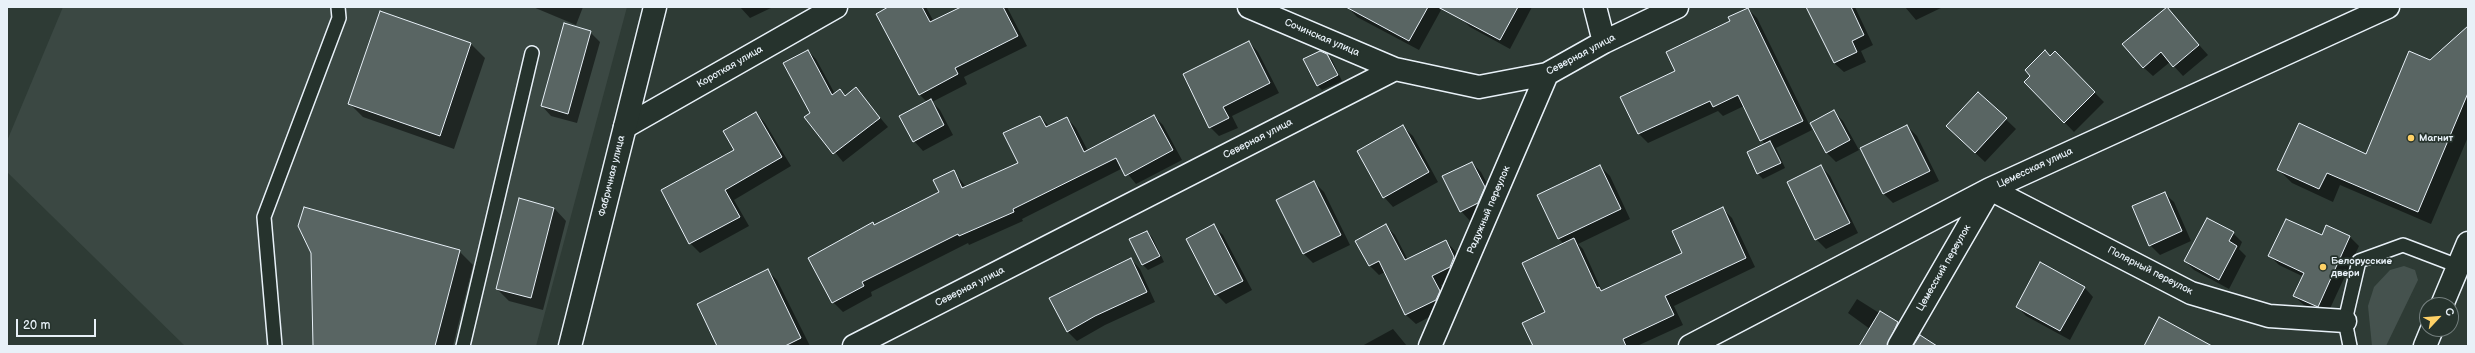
<!DOCTYPE html>
<meta charset="utf-8">
<style>
body{margin:0}
#map{position:relative;width:2475px;height:353px;overflow:hidden;background:#2e3b35;font-family:"Balsamiq Sans",sans-serif}
canvas{display:block}
.frame{position:absolute;inset:0;border:8px solid #e8f1f8;pointer-events:none}
.north{position:absolute;left:2419px;top:297px;width:40px;height:40px;box-sizing:border-box;background:#26332d;border:1px solid #747f7e;border-radius:50%;rotate:64deg;font-size:11px;font-weight:700;line-height:16px;text-align:center;color:#e8f1f8}
.north::after{content:'';display:block;margin:auto;width:14px;height:18px;background:#ffd166;clip-path:polygon(50% 0,100% 100%,50% 72%,0 100%)}
.scale{position:absolute;left:16px;top:319px;width:80px;height:18px;box-sizing:border-box;border:2px solid #e8f1f8;border-top:0;padding-left:5px;font-size:12px;line-height:14px;white-space:nowrap;color:#e8f1f8;-webkit-text-stroke:3px #26332d;paint-order:stroke}
</style>
<div id="map">
<canvas width="2475" height="353"></canvas>
<div class="frame"></div>
<div class="north">С</div>
<div class="scale">20 m</div>
</div>
<script>
const context = document.querySelector('canvas').getContext('2d');
context.lineJoin = 'round';
function fillPath(path, color) { context.fillStyle = color; context.fill(path, 'evenodd'); }
const poly = rows => new Path2D(rows.map(r => 'M' + r).join(''));
function trace(path, color, width, dash) { context.strokeStyle = color; context.lineWidth = width; context.lineCap = dash ? 'butt' : 'round'; context.setLineDash(dash || []); context.stroke(path); }
function drawText(font, color, halo, rows, align = 'center') {
  context.font = font + ' "Balsamiq Sans",sans-serif'; context.lineWidth = 3.5; context.setLineDash([]); context.textBaseline = 'middle'; context.strokeStyle = halo; context.fillStyle = color; for (const [text, x, y, turn = 0] of rows) {
    context.save(); context.translate(x, y); context.rotate((+turn || 0) * Math.PI / 180); context.textAlign = isNaN(turn) ? turn : align; if (halo) context.strokeText(text, 0, 0); context.fillText(text, 0, 0); context.restore();
  }
}
fillPath(poly([
 [63,7,627,7,536,346,185,346,7,172,7,141]
]), '#3b4843');
fillPath(poly([
 [2404,266,2415,270,2418,280,2386,346,2372,346,2368,306,2374,287,2390,270]
]), '#45524e');
fillPath(poly([
 [533,7,583,7,576,25],
 [740,7,773,7,750,18],
 [890,7,926,7,934,22,963,7,1007,7,1027,46,964,77,967,84,932,102,940,110,953,135,923,151,914,141,927,102,920,95,877,14],
 [1348,7,1438,7,1441,10,1419,50,1357,17],
 [1467,7,1532,7,1510,49,1470,27,1461,18],
 [1807,7,1855,7,1872,43,1873,45,1861,51,1866,62,1844,72,1834,63],
 [1905,7,1943,7,1916,20],
 [2166,8,2208,55,2183,76,2170,62,2153,76,2143,67],
 [1748,9,1757,18,1812,130,1776,148,1785,168,1763,179,1758,174,1748,153,1765,145,1744,106,1723,116,1718,111,1648,143,1639,134,1621,97,1677,71],
 [380,12,471,44,485,58,454,149,363,117,349,103],
 [2468,27,2468,137,2431,224,2340,185,2333,202,2292,183,2279,170,2366,155,2431,61],
 [590,32,600,42,577,123,551,116,542,106],
 [1249,42,1258,52,1279,93,1232,116,1238,128,1219,136,1210,127],
 [808,51,816,59,835,94,846,97,856,89,888,127,843,162,806,117,811,113],
 [2055,53,2104,102,2074,132,2025,82],
 [1327,55,1332,60,1342,81,1322,90,1317,85],
 [1978,93,2016,129,1985,162,1957,136],
 [1834,112,1843,121,1859,150,1836,162,1826,152],
 [756,113,765,123,791,166,734,200,749,226,700,253,690,243,662,190,735,151],
 [1154,116,1163,125,1182,160,1136,184,1123,168,1022,219,1023,221,969,245,968,243,871,292,872,296,843,312,833,302,873,224,875,225,940,193,954,172,966,187,1020,164,1040,117,1050,127,1067,118,1076,128,1088,151],
 [1907,126,1917,136,1939,181,1893,203,1884,194,1862,148],
 [1403,127,1413,136,1438,182,1393,207,1384,197],
 [1472,163,1481,172,1494,197,1487,212,1470,221,1461,211],
 [1600,166,1610,176,1630,219,1578,244,1583,249,1602,291,1683,253,1722,208,1732,218,1755,267,1674,306,1683,325,1637,346,1534,346,1546,312,1564,244,1559,239,1538,195],
 [1821,166,1830,176,1858,233,1826,249,1816,239],
 [1314,182,1324,192,1350,245,1313,263,1303,253],
 [2164,193,2174,202,2191,241,2160,255,2150,245],
 [520,199,554,208,566,221,543,310,509,301,497,289],
 [1213,226,1223,235,1252,290,1226,304,1216,294],
 [1386,226,1395,235,1408,260,1446,241,1455,251,1463,268,1460,276,1441,285,1449,301,1445,309,1416,324,1406,315,1385,272,1379,275,1369,265],
 [1147,232,1152,237,1164,262,1148,270,1143,265],
 [2233,233,2242,242,2239,249,2246,256,2229,289,2194,270,2185,261],
 [2322,237,2350,237,2359,246,2327,315,2304,305,2294,296,2304,277,2279,265,2270,256],
 [459,251,473,265,453,346,314,346,312,253],
 [1131,259,1140,269,1155,302,1105,325,1077,341,1068,332,1051,299],
 [767,270,777,280,810,346,718,346],
 [2084,287,2093,297,2070,340,2026,316,2017,306],
 [1857,299,1903,328,1894,346,1887,346,1870,329,1848,313],
 [1393,329,1407,346,1362,346]
]), '#0007');
const building = poly([
 [888,7,922,7,930,22,961,7,1003,7,1018,36,955,68,958,74,919,95,876,14,888,7],
 [1346,7,1428,7,1409,41,1346,7],
 [1438,7,1518,7,1500,40,1438,7],
 [1806,7,1851,7,1864,35,1852,41,1857,52,1834,63,1806,7],
 [2167,7,2199,45,2173,67,2161,52,2143,68,2122,44,2167,7],
 [1748,8,1803,121,1760,141,1738,95,1713,107,1710,101,1638,134,1620,97,1675,71,1666,52,1730,21,1728,17,1748,8],
 [380,11,471,43,440,136,348,104,380,11],
 [564,23,591,31,568,114,541,106,564,23],
 [2468,26,2468,93,2418,212,2327,173,2319,189,2277,170,2299,123,2366,154,2409,51,2430,60,2468,26],
 [1249,41,1270,83,1223,107,1229,118,1209,128,1183,74,1249,41],
 [808,50,832,95,840,89,845,96,856,87,880,118,833,154,804,117,810,113,783,63,808,50],
 [2045,50,2050,56,2055,51,2095,92,2064,123,2024,82,2030,76,2025,70,2045,50],
 [1320,51,1327,54,1338,75,1317,86,1303,59,1320,51],
 [1978,92,2007,118,1975,153,1946,126,1978,92],
 [931,99,944,125,913,142,899,116,931,99],
 [1834,110,1850,140,1826,153,1810,123,1834,110],
 [756,112,782,157,725,190,740,217,689,244,661,190,734,150,723,131,756,112],
 [1154,115,1173,150,1125,176,1116,158,1013,209,1014,212,959,236,958,234,862,282,864,286,832,303,808,258,873,222,874,225,939,192,933,180,954,170,962,188,1018,163,1003,133,1040,116,1046,127,1067,117,1084,152,1154,115],
 [1403,125,1429,172,1383,198,1357,151,1403,125],
 [1907,125,1930,171,1883,194,1860,148,1907,125],
 [1770,141,1781,163,1757,174,1747,152,1770,141],
 [1472,162,1485,187,1478,203,1460,212,1442,176,1472,162],
 [1600,165,1621,209,1558,239,1537,195,1600,165],
 [1821,165,1850,223,1815,240,1787,182,1821,165],
 [1314,181,1341,235,1303,254,1276,200,1314,181],
 [2165,192,2182,231,2149,246,2132,206,2165,192],
 [519,198,554,208,531,298,496,289,519,198],
 [304,207,460,250,435,346,313,346,311,253,298,226,304,207],
 [1723,207,1746,258,1665,296,1674,315,1623,339,1626,346,1533,346,1522,323,1545,312,1522,263,1574,238,1597,288,1599,287,1601,291,1682,253,1672,231,1723,207],
 [2207,218,2234,232,2229,241,2237,246,2219,280,2184,261,2207,218],
 [2286,219,2322,235,2326,225,2350,236,2318,307,2293,296,2304,273,2268,256,2286,219],
 [1214,224,1243,281,1215,295,1186,239,1214,224],
 [1386,224,1405,260,1446,240,1454,257,1450,267,1432,276,1440,291,1436,300,1405,315,1379,261,1369,266,1355,241,1386,224],
 [1147,231,1160,256,1142,265,1129,239,1147,231],
 [1131,258,1147,292,1095,316,1067,332,1049,298,1131,258],
 [2040,262,2085,287,2060,331,2016,307,2040,262],
 [768,269,801,338,785,346,717,346,697,304,768,269],
 [1880,311,1898,322,1887,346,1859,346,1880,311],
 [2159,317,2212,346,2144,346,2159,317],
 [1920,335,1937,346,1913,346,1920,335]
]);
fillPath(building, '#596563');
trace(building, '#e8f1f8', 1);
const lane = poly([
 [275,346,264,217,339,18,338,7],
 [463,346,532,53],
 [2350,346,2345,321,2359,261,2403,245,2458,266]
]);
const street = poly([
 [1249,7,1395,69],
 [1595,7,1604,42],
 [625,127,836,7],
 [854,346,1395,69,1479,87,1547,74,1604,42,1677,7],
 [1430,346,1547,74],
 [1690,346,1990,189,2388,7],
 [1899,346,1990,189,2191,293,2269,316,2345,321]
]);
const secondary = poly([
 [570,346,655,7]
]);
const highway = poly([
 [2442,305,2468,243],
 [2425,346,2432,329]
]);
trace(lane, '#e8f1f8', 16);
trace(street, '#e8f1f8', 25);
trace(secondary, '#e8f1f8', 25);
trace(highway, '#e8f1f8', 25);
trace(lane, '#26332d', 13);
trace(street, '#26332d', 22);
trace(secondary, '#26332d', 22);
trace(highway, '#26332d', 22);
for (const [x, y, r, color] of [
 [2411,138,4,"#ffd166"],
 [2323,267,4,"#ffd166"]
]) { const dot = new Path2D(); dot.arc(x, y, r, 0, 2 * Math.PI); context.fillStyle = color; context.fill(dot); trace(dot, '#26332d', 1.5); }
drawText('10px', '#e8f1f8', '#26332d', [
 ["Сочинская улица",1322,38,23],
 ["Северная улица",1581,55,-28],
 ["Короткая улица",730,67,-30],
 ["Северная улица",1258,139,-27],
 ["Цемесская улица",2035,168,-25],
 ["Фабричная улица",612,176,-76],
 ["Радужный переулок",1489,210,-67],
 ["Цемесский переулок",1944,268,-60],
 ["Полярный переулок",2150,271,27],
 ["Северная улица",970,287,-27]
]);
drawText('bold 10px', '#e8f1f8', '#26332d', [
 ["Магнит",2419,138],
 ["Белорусские",2331,261],
 ["двери",2331,273]
], 'left');
</script>
